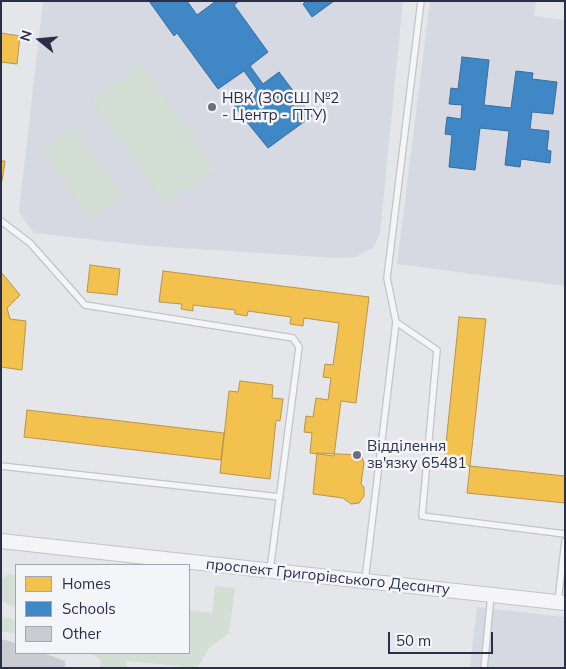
<!DOCTYPE html>
<meta charset="utf-8">
<style>
body{margin:0}
#map{position:relative;width:566px;height:669px;overflow:hidden;background:#e5e6ea;font-family:Mulish,sans-serif}
canvas{display:block}
.frame{position:absolute;inset:0;border:2px solid #292f47;pointer-events:none}
.legend{position:absolute;left:15px;top:564px;width:175px;height:90px;box-sizing:border-box;background:#f3f5f9;border:1px solid #a2a6b2;margin:0;padding:6px 9px;list-style:none;font-size:15px;color:#292f47}
.legend li{display:flex;align-items:center;gap:10px;height:25px}
.legend b{width:25px;border:1px solid #a2a6b2}
.north{position:absolute;left:15px;top:15px;width:50px;height:50px;-webkit-text-stroke:4px #f3f5f9;paint-order:stroke;rotate:287deg;font-size:14px;font-weight:700;line-height:20px;text-align:center;color:#292f47}
.north::after{content:'';display:block;margin:auto;width:18px;height:22px;background:#292f47;clip-path:polygon(50% 0,100% 100%,50% 72%,0 100%)}
.scale{position:absolute;left:388px;top:632px;width:105px;height:22px;box-sizing:border-box;border:2px solid #292f47;border-top:0;padding-left:6px;font-size:15px;line-height:18px;white-space:nowrap;color:#292f47;-webkit-text-stroke:4px #f3f5f9;paint-order:stroke}
</style>
<div id="map">
<canvas width="566" height="669"></canvas>
<div class="frame"></div>
<ul class="legend">
<li><b style="height:14px;background:#f2c14e"></b>Homes</li>
<li><b style="height:14px;background:#3f88c5"></b>Schools</li>
<li><b style="height:14px;background:#cbccd1"></b>Other</li>
</ul>
<div class="north">N</div>
<div class="scale">50 m</div>
</div>
<script>
const context = document.querySelector('canvas').getContext('2d');
context.lineJoin = 'round';
function fillPath(path, color) { context.fillStyle = color; context.fill(path, 'evenodd'); }
const poly = rows => new Path2D(rows.map(r => 'M' + r).join(''));
function trace(path, color, width, dash) { context.strokeStyle = color; context.lineWidth = width; context.lineCap = dash ? 'butt' : 'round'; context.setLineDash(dash || []); context.stroke(path); }
function drawText(font, color, halo, rows, align = 'center') {
  context.font = font + ' Mulish,sans-serif'; context.lineWidth = 5; context.setLineDash([]); context.textBaseline = 'middle'; context.strokeStyle = halo; context.fillStyle = color; for (const [text, x, y, turn = 0] of rows) {
    context.save(); context.translate(x, y); context.rotate((+turn || 0) * Math.PI / 180); context.textAlign = isNaN(turn) ? turn : align; if (halo) context.strokeText(text, 0, 0); context.fillText(text, 0, 0); context.restore();
  }
}
fillPath(poly([
 [43,1,403,1,380,233,373,248,355,257,338,258,149,246,34,233,19,212],
 [430,1,536,1,534,16,565,20,565,286,397,264],
 [477,607,565,617,565,668,470,668]
]), '#d6d9e1');
fillPath(poly([
 [142,64,215,170,165,205,91,99],
 [73,128,124,196,91,220,41,152],
 [9,574,16,575,16,608,1,601,1,579],
 [215,586,235,588,229,633,210,647,197,668,127,661,126,668,100,668,101,661,91,653,189,653,189,610,212,613],
 [1,617,16,620,16,634,1,631]
]), '#d3ded5');
const homes = poly([
 [1,33,20,36,17,64,1,62,1,33],
 [1,161,5,161,2,181,1,181,1,161],
 [90,265,120,269,117,295,87,292,90,265],
 [163,271,369,297,356,403,341,401,334,456,310,453,312,433,304,432,306,416,313,417,316,398,328,400,331,378,323,377,325,364,333,365,339,323,304,318,303,326,290,324,291,317,248,311,247,316,235,314,235,310,193,305,193,311,181,309,182,304,159,302,163,271],
 [1,272,20,295,7,308,10,319,26,321,22,370,1,367,1,272],
 [459,317,486,319,470,466,444,463,459,317],
 [240,381,273,385,272,398,283,399,280,421,276,420,270,479,220,473,229,391,238,392,240,381],
 [27,410,224,433,221,460,24,437,27,410],
 [317,453,361,455,364,463,361,484,364,487,364,496,359,503,351,504,343,498,313,494,317,453],
 [470,466,565,476,565,503,467,493,470,466]
]);
fillPath(homes, '#f2c14e');
trace(homes, '#b6954c', 1);
const schools = poly([
 [149,1,187,1,197,15,216,1,239,1,234,5,268,52,250,66,263,84,279,72,312,116,268,148,234,106,257,89,244,71,218,89,177,33,174,36,149,1],
 [306,1,334,1,312,17,303,4,306,1],
 [462,57,489,60,484,105,511,108,516,71,533,73,532,79,557,82,553,114,532,112,530,129,549,131,547,150,551,151,550,163,521,159,520,167,505,165,509,131,480,128,475,170,449,167,452,135,445,134,447,117,461,119,462,105,449,104,451,88,458,89,462,57]
]);
fillPath(schools, '#3f88c5');
trace(schools, '#386d9f', 1);
fillPath(poly([
 [1,639,16,643,16,653,44,653,65,661,65,668,1,668]
]), '#cbccd1');
const service = poly([
 [1,221,30,243,85,305,293,338,299,347,270,570],
 [396,322,437,350,422,516,565,534],
 [1,466,280,497],
 [365,581,396,322,387,278,421,1],
 [558,601,565,541],
 [484,668,491,595]
]);
const tertiary = poly([
 [1,541,565,603]
]);
trace(service, '#c3c4c8', 8);
trace(tertiary, '#c3c4c8', 16);
trace(service, '#f5f5f7', 5.5);
trace(tertiary, '#f5f5f7', 14);
for (const [x, y, r, color] of [
 [212,107,5,"#6b6f80"],
 [357,455,5,"#6b6f80"]
]) { const dot = new Path2D(); dot.arc(x, y, r, 0, 2 * Math.PI); context.fillStyle = color; context.fill(dot); trace(dot, '#f3f5f9', 2); }
drawText('15px', '#292f47', '#f3f5f9', [
 ["НВК (ЗОСШ №2",222,98],
 ["- Центр - ПТУ)",222,115],
 ["Відділення",367,446],
 ["зв'язку 65481",367,463]
], 'left');
drawText('15px', '#292f47', '#f3f5f9', [
 ["проспект Григорівського Десанту",328,577,6]
]);
</script>
